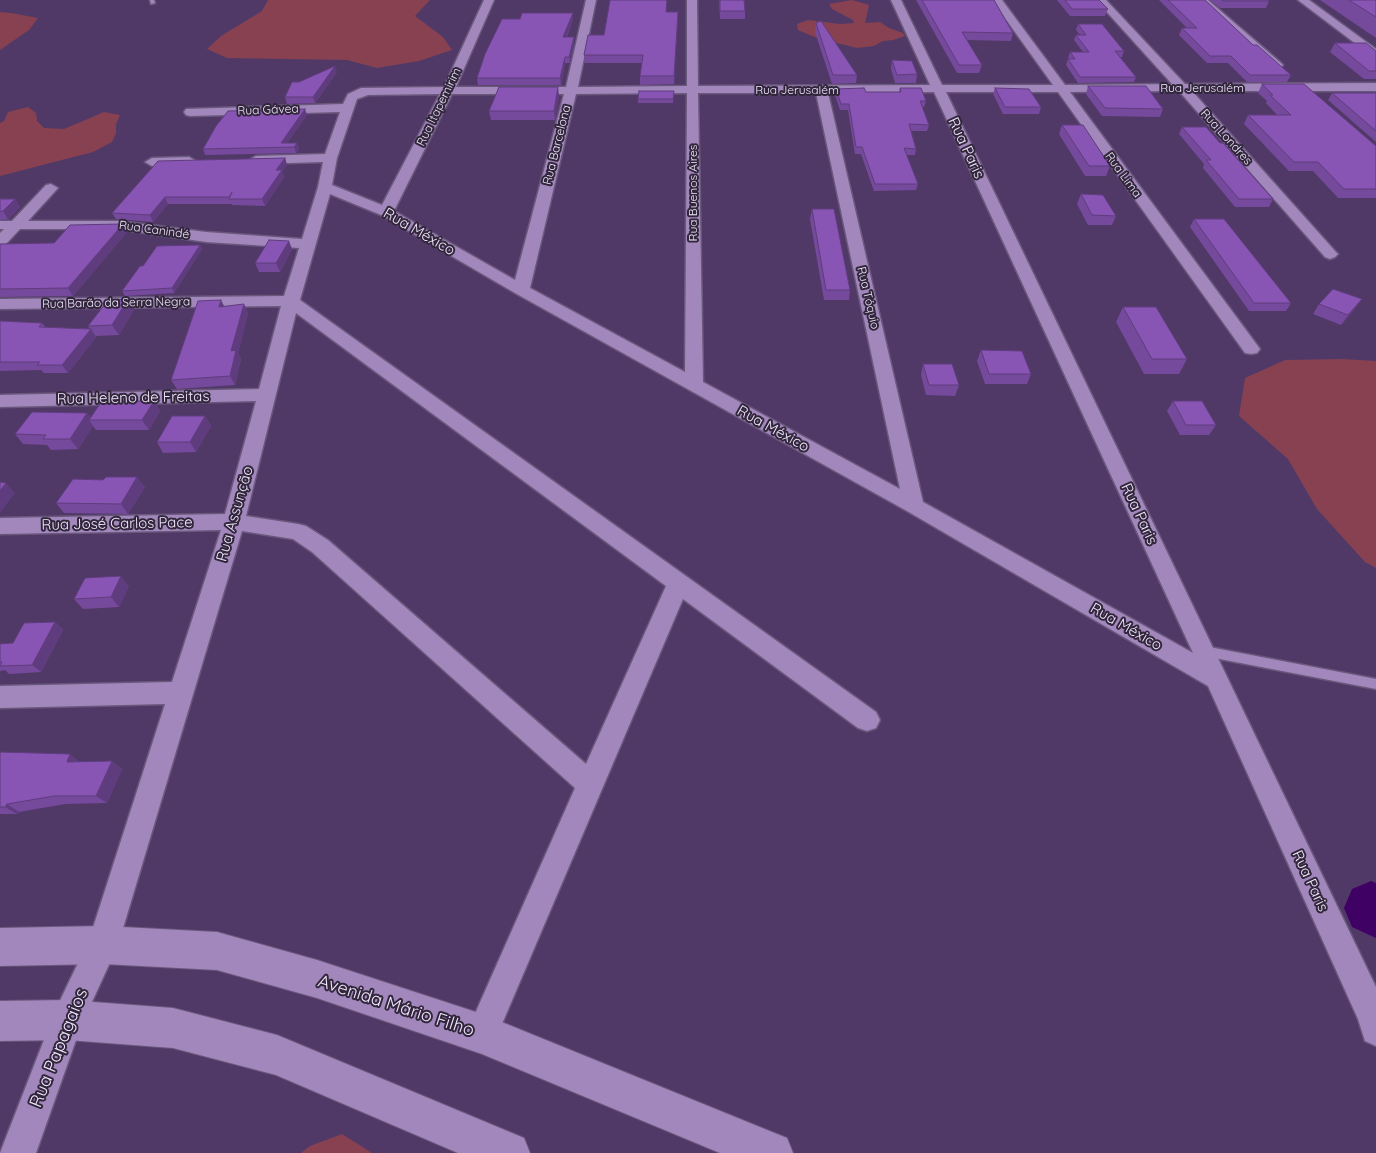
<!DOCTYPE html>
<meta charset="utf-8">
<style>
body{margin:0}
canvas{display:block;background:#503966}
</style>
<canvas width="1376" height="1153"></canvas>
<script>
const context = document.querySelector('canvas').getContext('2d');
context.lineJoin = 'round';
function fillPath(path, color) { context.fillStyle = color; context.fill(path, 'evenodd'); }
const poly = rows => new Path2D(rows.map(r => 'M' + r).join(''));
function trace(path, color, width, dash) { context.strokeStyle = color; context.lineWidth = width; context.lineCap = dash ? 'butt' : 'round'; context.setLineDash(dash || []); context.stroke(path); }
function drawText(font, color, halo, rows, align = 'center') {
  context.font = font + ' Quicksand,sans-serif'; context.lineWidth = 4; context.setLineDash([]); context.textBaseline = 'middle'; context.strokeStyle = halo; context.fillStyle = color; for (const [text, x, y, turn = 0] of rows) {
    context.save(); context.translate(x, y); context.rotate((+turn || 0) * Math.PI / 180); context.textAlign = isNaN(turn) ? turn : align; if (halo) context.strokeText(text, 0, 0); context.fillText(text, 0, 0); context.restore();
  }
}
fillPath(poly([
 [268,0,430,0,415,16,443,37,452,50,419,61,377,68,347,60,227,58,207,49,221,36,262,11],
 [852,0,869,5,865,23,880,22,889,28,903,33,905,36,893,40,883,41,874,46,857,48,817,38,798,30,797,24,808,20,840,24,854,23,853,20,832,9,829,4],
 [0,12,11,13,38,18,29,30,0,50],
 [28,107,36,113,37,121,44,128,64,129,104,112,120,115,116,124,116,133,112,142,93,152,0,176,0,123,4,121,8,112],
 [1342,359,1376,361,1376,568,1365,562,1317,509,1288,459,1239,416,1245,378,1285,360],
 [342,1134,372,1153,301,1153,310,1146]
]), '#874151');
fillPath(poly([
 [1371,881,1376,883,1376,938,1352,927,1344,908,1352,889,1371,881]
]), '#400164');
const lane = poly([
 [150,0,154,0,155,3,151,4,150,0],
 [1204,646,1376,679,1376,689,1204,656,1200,655,1198,651,1200,647,1204,646]
]);
const street = poly([
 [484,0,494,0,456,87,566,87,586,0,596,0,578,87,687,86,687,0,697,0,698,86,930,85,891,0,901,0,942,85,1053,85,992,0,1002,0,1065,85,1172,84,1096,0,1106,0,1185,84,1376,83,1376,91,1192,91,1335,251,1338,254,1335,257,1330,259,1325,257,1179,91,1070,92,1260,349,1257,353,1251,354,1245,353,1058,92,946,92,1376,987,1376,1046,1365,1041,1358,1019,1208,686,907,511,515,293,381,215,330,194,300,300,876,712,880,720,876,728,867,731,858,728,683,599,493,1045,482,1050,471,1045,466,1034,575,788,312,552,293,539,242,531,118,945,81,1026,36,1153,0,1153,56,1009,89,940,165,704,0,708,0,686,172,682,221,530,0,534,0,518,225,514,256,401,0,407,0,395,259,389,281,306,0,309,0,299,284,296,299,248,206,242,118,229,20,229,5,245,0,247,0,233,4,229,0,229,0,221,12,221,46,185,51,184,58,188,28,221,118,221,206,232,302,239,318,187,323,162,256,164,249,160,256,156,325,154,340,112,190,116,186,115,184,112,186,109,343,104,348,94,361,88,444,87,484,0],
 [934,92,1193,653,923,502,828,93,934,92],
 [687,93,685,372,530,288,576,94,687,93],
 [698,93,816,93,900,489,703,382,698,93],
 [440,94,382,205,332,185,337,158,357,99,368,95,440,94],
 [452,94,564,94,515,280,394,211,452,94],
 [296,313,666,586,586,764,328,540,306,526,298,524,246,516,296,313],
 [1197,0,1208,0,1281,63,1283,65,1281,67,1273,67,1197,0],
 [1298,0,1309,0,1376,49,1376,57,1372,56,1298,0],
 [189,157,196,161,194,164,152,166,145,162,152,158,189,157]
]);
const secondary = poly([
 [103,926,217,932,317,960,482,1014,772,1132,787,1138,793,1153,720,1153,482,1054,317,998,217,970,103,964,0,966,0,928,103,926],
 [67,1000,173,1008,277,1035,524,1138,530,1153,458,1153,276,1075,173,1048,67,1040,0,1041,0,1001,67,1000]
]);
trace(lane, '#6a577c', 3);
trace(street, '#6a577c', 3);
trace(secondary, '#6a577c', 2);
fillPath(lane, '#a187bb');
fillPath(street, '#a187bb');
fillPath(secondary, '#a187bb');
fillPath(poly([
 [719,0,744,0,745,11,745,19,720,19],
 [916,0,994,0,1013,33,1011,41,967,40,982,65,979,73,957,73],
 [1057,0,1099,0,1108,9,1105,16,1070,16],
 [1159,0,1205,0,1253,45,1291,75,1287,82,1247,82,1228,63,1207,63,1179,35,1182,28,1187,28],
 [1210,0,1267,0,1269,1,1266,8,1220,8],
 [1320,0,1376,0,1376,38],
 [667,12,678,12,674,84,640,85,640,76,642,63,585,63,584,55,604,35],
 [573,13,573,19,567,37,574,37,574,43,570,63,565,63,561,85,478,85,477,78,520,19],
 [816,23,857,75,856,83,832,84,815,32],
 [1078,24,1124,51,1122,57,1120,57,1136,77,1134,82,1078,83,1066,65,1068,59,1069,59,1068,58,1070,52,1083,52,1074,40,1076,35,1080,35,1076,30],
 [1335,43,1376,51,1376,79,1364,79,1330,52],
 [892,60,917,74,916,83,895,83,891,69],
 [337,72,315,103,287,104,285,97,299,82],
 [1262,84,1376,146,1376,198,1338,198,1313,171,1289,171,1244,124,1248,115,1277,115,1266,103,1267,101,1258,93],
 [1088,86,1163,109,1160,117,1102,116,1086,94],
 [900,88,926,101,924,107,922,107,929,125,927,131,911,131,916,149,915,155,906,155,918,184,916,190,874,191,861,154,855,154,848,110,840,110,835,95,836,89,866,92,899,92],
 [995,88,1041,107,1039,114,1003,114,993,94],
 [674,91,673,103,638,103,638,99],
 [1332,93,1376,93,1376,142,1328,100],
 [559,96,555,120,491,120,489,111],
 [307,115,287,143,297,143,299,149,296,153,205,155,203,149],
 [1062,125,1110,166,1106,176,1085,176,1059,134],
 [1182,127,1273,199,1269,207,1235,207,1203,168,1204,164,1179,134],
 [285,158,287,165,282,171,284,177,265,206,232,205,232,204,168,204,153,222,116,219,112,213],
 [1081,194,1116,216,1112,225,1088,225,1077,204],
 [0,199,15,199,20,207,8,219,0,220],
 [812,209,850,290,849,300,824,300,810,219],
 [1194,219,1291,303,1286,311,1249,311,1190,227],
 [123,224,127,232,73,296,0,297,0,244,54,243],
 [200,245,202,249,174,293,125,296,122,291],
 [292,249,280,272,259,272,255,263],
 [128,299,134,309,119,335,96,336,96,337,68,373,44,373,41,370,0,371,0,321,42,323,45,327,90,329,88,326],
 [1319,304,1355,309,1341,325,1313,314],
 [224,306,248,313,238,353,241,359,235,385,177,389,171,380],
 [1123,307,1187,359,1179,374,1144,374,1116,322],
 [981,350,1031,374,1027,384,985,384,977,361],
 [923,364,959,385,955,396,926,395,921,375],
 [154,401,160,411,149,430,96,430,93,426,78,449,51,450,47,445,23,444,15,434,87,413,91,418],
 [1173,401,1216,425,1209,435,1180,435,1167,411],
 [205,416,211,426,196,452,163,453,157,442],
 [103,480,145,487,128,514,64,513,56,503],
 [129,586,119,607,83,609,74,599],
 [55,622,63,630,41,672,9,674,5,670,0,671,0,644,13,643],
 [0,753,79,762,112,761,122,769,107,803,65,804,19,812,17,814,0,814]
]), '#75499b');
fillPath(poly([
 [678,12,678,20,674,84,674,76],
 [573,13,573,19,564,43,563,37],
 [574,37,574,43,570,63,569,57],
 [565,57,565,63,561,85,560,78],
 [335,66,337,72,315,103,313,97],
 [558,87,559,96,555,120,554,111],
 [305,109,307,115,284,147,281,143],
 [297,143,299,149,296,153,294,147],
 [285,158,287,165,282,171,284,177,265,206,262,199,276,170],
 [165,197,168,204,153,222,150,215],
 [15,199,20,207,8,219,3,211],
 [123,224,127,232,73,296,68,288],
 [289,241,292,249,280,272,276,263],
 [200,245,202,249,174,293,172,288],
 [128,299,134,309,119,335,112,325],
 [1362,299,1355,309,1341,325,1348,315],
 [221,300,225,308,219,307],
 [244,304,248,313,238,353,241,359,235,385,230,376,231,351],
 [91,329,96,337,68,373,62,365],
 [154,401,160,411,149,430,142,420],
 [87,413,92,420,89,420,93,426,78,449,70,439],
 [205,416,211,426,196,452,190,442],
 [137,477,145,487,128,514,121,504],
 [6,483,15,493,0,513,0,491],
 [121,576,129,586,119,607,111,597],
 [55,622,63,630,41,672,32,665],
 [70,754,80,762,67,762],
 [112,761,122,769,107,803,96,796],
 [7,804,19,812,17,814,5,807]
]), '#5f3c7e');
const building = poly([
 [610,0,667,0,666,12,678,12,674,76,640,76,643,55,584,55,588,35,604,35,610,0],
 [720,0,744,0,745,11,720,11,720,0],
 [922,0,994,0,1013,33,962,32,982,65,959,65,922,0],
 [1065,0,1099,0,1108,9,1072,9,1065,0],
 [1168,0,1205,0,1253,45,1257,45,1291,75,1250,75,1231,56,1210,56,1182,28,1197,28,1168,0],
 [1222,0,1267,0,1269,1,1223,1,1222,0],
 [1349,0,1376,0,1376,17,1349,0],
 [522,13,573,13,563,37,574,37,569,57,565,57,560,78,477,78,485,54,502,19,520,19,522,13],
 [821,21,857,75,833,75,816,23,821,21],
 [1078,24,1102,24,1124,51,1115,51,1136,77,1080,77,1068,59,1075,59,1070,52,1089,52,1076,35,1086,35,1078,24],
 [1335,43,1366,43,1376,51,1376,71,1369,71,1335,43],
 [892,60,912,61,917,74,897,75,892,60],
 [335,66,313,97,285,97,292,82,299,82,335,66],
 [1262,84,1304,84,1376,146,1376,189,1344,189,1318,162,1294,162,1248,115,1291,115,1270,95,1273,95,1262,84],
 [1088,86,1146,86,1163,109,1105,108,1088,86],
 [499,87,558,87,554,111,489,111,499,87],
 [864,88,866,92,901,92,900,88,921,88,926,101,920,101,929,125,909,124,916,149,904,148,918,184,875,184,862,147,856,147,849,104,841,104,836,89,864,88],
 [995,88,1029,89,1041,107,1005,107,995,88],
 [639,91,674,91,673,99,638,99,639,91],
 [1332,93,1376,93,1376,131,1332,93],
 [305,109,281,143,297,143,294,147,203,149,216,126,228,111,305,109],
 [1062,125,1083,125,1110,166,1089,166,1062,125],
 [1182,127,1206,127,1220,143,1223,143,1273,199,1239,199,1206,160,1211,160,1182,127],
 [285,158,276,170,282,170,262,199,229,199,232,192,229,197,165,197,150,215,112,213,158,161,285,158],
 [1081,194,1103,195,1116,216,1092,215,1081,194],
 [0,199,15,199,3,211,0,212,0,199],
 [812,209,834,209,850,290,826,290,812,209],
 [1194,219,1224,219,1291,303,1254,303,1194,219],
 [123,224,68,288,0,289,0,244,54,243,70,225,123,224],
 [269,240,289,241,276,263,255,263,269,240],
 [200,245,172,288,122,291,140,266,143,266,157,246,200,245],
 [1333,289,1362,299,1348,315,1319,304,1333,289],
 [128,299,112,325,88,326,108,300,128,299],
 [221,300,219,307,244,304,231,351,236,350,230,376,171,380,198,301,221,300],
 [1123,307,1156,307,1187,359,1152,359,1123,307],
 [0,321,42,323,39,327,91,329,62,365,37,365,40,362,0,362,0,321],
 [981,350,1022,351,1031,374,989,374,981,350],
 [923,364,952,364,959,385,929,385,923,364],
 [102,401,154,401,142,420,89,420,102,401],
 [1173,401,1202,401,1216,425,1186,425,1173,401],
 [32,412,87,413,70,439,43,439,46,435,15,434,32,412],
 [172,416,205,416,190,442,157,442,172,416],
 [106,477,137,477,121,504,56,503,73,479,103,480,106,477],
 [0,482,6,483,0,491,0,482],
 [121,576,111,597,74,599,85,578,121,576],
 [55,622,32,665,0,666,2,662,0,662,0,644,13,643,24,623,55,622],
 [1,752,70,754,67,762,112,761,96,796,54,796,7,804,5,807,0,807,0,753,1,752]
]);
fillPath(building, '#8855b4');
trace(building, '#5f3c7e', 1);
drawText('12px', '#f1e7fd', '#31263b', [
 ["Rua Jerusalém",1202,88],
 ["Rua Jerusalém",797,90],
 ["Rua Itapemirim",439,107,-64],
 ["Rua Gávea",268,110,-2],
 ["Rua Londres",1226,137,48],
 ["Rua Barcelona",557,145,-76],
 ["Rua Lima",1123,175,54],
 ["Rua Buenos Aires",693,193,-90],
 ["Rua Canindé",154,230,8],
 ["Rua Tóquio",868,298,77],
 ["Rua Barão da Serra Negra",116,303,-1]
]);
drawText('15px', '#f1e7fd', '#31263b', [
 ["Rua Paris",966,148,65],
 ["Rua México",419,232,30],
 ["Rua Heleno de Freitas",133,398,-1],
 ["Rua México",773,429,29],
 ["Rua Assunção",235,514,-74],
 ["Rua Paris",1139,514,65],
 ["Rua José Carlos Pace",117,524,-1],
 ["Rua México",1126,627,30],
 ["Rua Paris",1310,881,65]
]);
drawText('18px', '#f1e7fd', '#31263b', [
 ["Avenida Mário Filho",396,1006,18],
 ["Rua Papagaios",59,1048,-68]
]);
</script>
